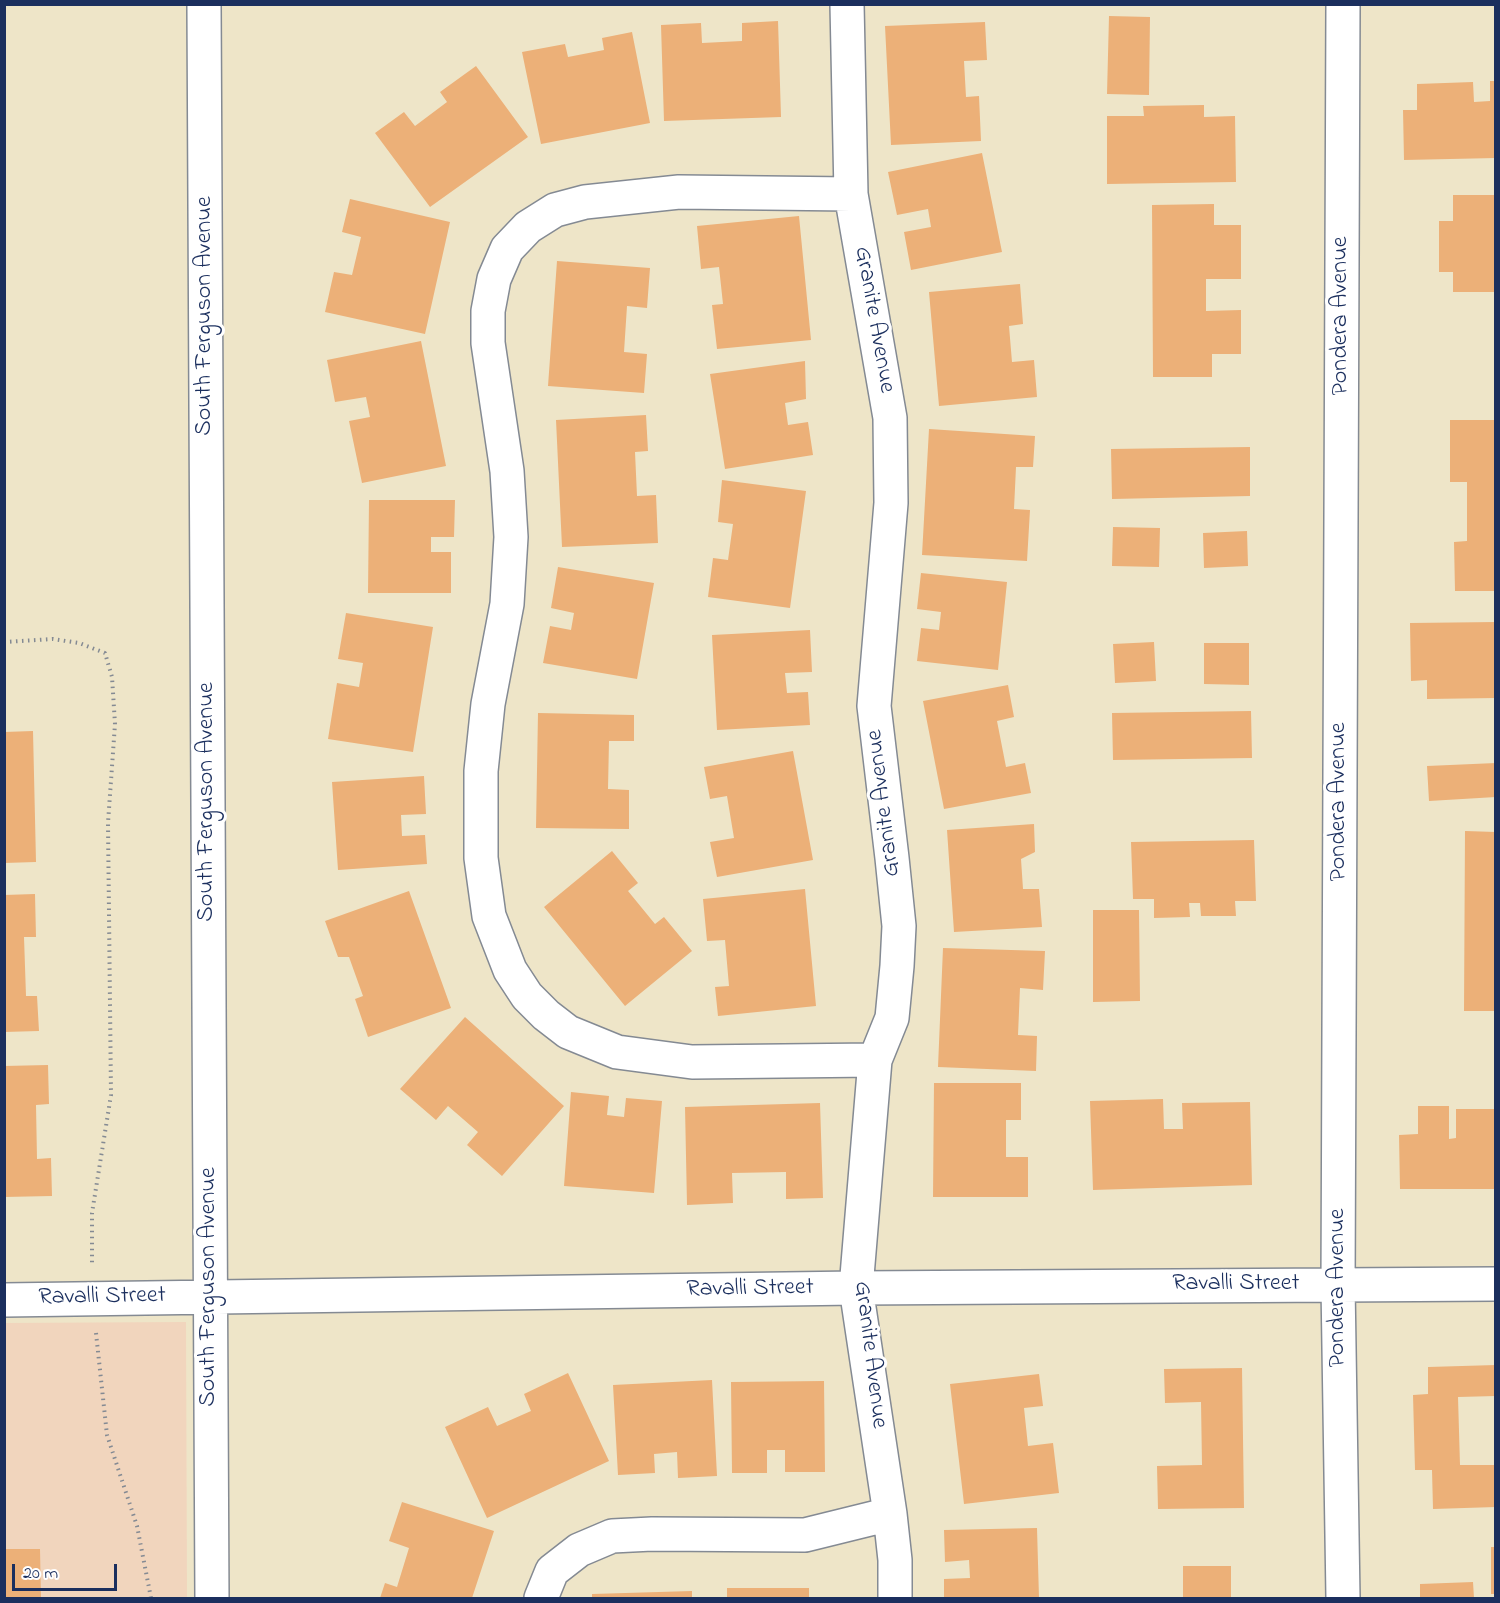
<!DOCTYPE html>
<style>
body{margin:0}
#map{position:relative;width:1500px;height:1603px;overflow:hidden;background:#eee5c8;font-family:"Indie Flower",sans-serif}
canvas{display:block}
.frame{position:absolute;inset:0;border:6px solid #1b2f5e;pointer-events:none}
.scale{position:absolute;left:12px;top:1564px;width:105px;height:27px;box-sizing:border-box;border:3px solid #1b2f5e;border-top:0;padding-left:8px;font-size:18px;line-height:21px;white-space:nowrap;color:#1b2f5e;-webkit-text-stroke:4px #fff;paint-order:stroke}
</style>
<div id="map">
<canvas width="1500" height="1603"></canvas>
<div class="frame"></div>
<div class="scale">20 m</div>
</div>
<script>
const context = document.querySelector('canvas').getContext('2d');
context.lineJoin = 'round';
function fillPath(path, color) { context.fillStyle = color; context.fill(path, 'evenodd'); }
const poly = rows => new Path2D(rows.map(r => 'M' + r).join(''));
function trace(path, color, width, dash) { context.strokeStyle = color; context.lineWidth = width; context.lineCap = dash ? 'butt' : 'round'; context.setLineDash(dash || []); context.stroke(path); }
function drawText(font, color, halo, rows, align = 'center') {
  context.font = font + ' "Indie Flower",sans-serif'; context.lineWidth = 6; context.setLineDash([]); context.textBaseline = 'middle'; context.strokeStyle = halo; context.fillStyle = color; for (const [text, x, y, turn = 0] of rows) {
    context.save(); context.translate(x, y); context.rotate((+turn || 0) * Math.PI / 180); context.textAlign = isNaN(turn) ? turn : align; if (halo) context.strokeText(text, 0, 0); context.fillText(text, 0, 0); context.restore();
  }
}
fillPath(poly([
 [186,1322,187,1598,5,1598,4,1323]
]), '#f1d5bd');
fillPath(poly([
 [1109,16,1150,17,1149,95,1107,94],
 [778,21,781,117,664,121,661,25,701,23,702,43,742,41,742,23],
 [985,22,987,60,964,61,966,97,979,96,981,141,891,145,885,26],
 [632,32,650,123,541,144,522,52,565,44,568,57,604,50,602,38],
 [476,66,528,137,430,207,375,133,404,112,415,126,447,102,440,92],
 [1490,81,1496,81,1496,158,1404,160,1403,110,1417,110,1417,84,1473,82,1474,102,1490,101],
 [1204,105,1204,117,1235,116,1236,182,1107,184,1107,116,1144,116,1143,106],
 [982,153,1002,252,911,270,904,232,931,227,928,209,897,215,888,172],
 [1453,195,1496,195,1496,292,1453,292,1453,272,1439,272,1439,221,1453,221],
 [350,199,450,222,425,334,325,312,334,272,352,275,361,237,342,232],
 [1214,204,1214,225,1241,225,1241,279,1206,279,1206,311,1241,310,1241,354,1212,354,1212,377,1153,377,1152,205],
 [799,216,811,340,717,349,712,305,723,304,719,267,701,269,697,226],
 [557,261,650,268,647,308,627,306,624,352,647,354,644,393,548,386],
 [1020,284,1023,324,1009,326,1012,362,1034,360,1037,397,939,406,929,292],
 [421,341,446,466,362,483,349,421,370,417,366,397,335,402,327,360],
 [805,361,806,399,785,403,788,425,808,422,813,455,725,469,710,374],
 [646,415,648,451,635,452,637,496,656,495,658,543,562,547,556,420],
 [1450,420,1496,420,1496,591,1455,591,1454,542,1467,541,1467,482,1450,482],
 [929,429,1035,436,1033,467,1016,467,1014,509,1030,510,1027,561,922,555],
 [1250,447,1250,496,1112,499,1111,449],
 [722,480,806,491,790,608,708,597,713,558,728,560,733,524,718,522],
 [369,500,455,500,454,537,431,537,431,552,451,552,451,593,368,593],
 [1113,527,1160,528,1159,567,1112,566],
 [1247,531,1248,566,1204,568,1203,533],
 [558,567,654,583,637,679,543,663,550,626,571,630,574,613,551,608],
 [921,573,1007,582,998,670,917,661,921,628,939,630,941,612,917,609],
 [346,613,433,627,413,752,328,739,337,683,359,687,363,663,338,659],
 [1496,622,1496,698,1427,699,1427,680,1411,681,1410,623],
 [810,630,812,672,785,673,787,693,808,692,810,725,717,730,712,635],
 [1154,642,1156,681,1115,683,1113,644],
 [1204,643,1249,643,1249,685,1204,684],
 [1008,685,1014,717,997,721,1006,767,1025,763,1031,793,944,809,923,701],
 [1251,711,1252,758,1113,760,1112,713],
 [538,713,634,715,634,741,609,741,608,789,629,790,629,829,536,828],
 [33,731,36,862,4,863,4,732],
 [793,751,813,860,717,877,710,842,734,838,727,796,710,799,704,767],
 [1496,763,1496,797,1429,801,1427,766],
 [424,776,426,814,401,815,402,836,425,835,427,864,338,870,332,782],
 [1034,824,1035,852,1021,859,1023,889,1039,889,1042,927,954,932,947,830],
 [1465,831,1496,832,1496,1011,1464,1011],
 [1254,840,1256,901,1235,901,1236,916,1201,916,1200,903,1189,903,1190,917,1154,918,1154,899,1133,899,1131,842],
 [612,851,638,883,628,891,655,924,664,917,692,951,625,1006,544,907],
 [805,889,816,1006,718,1016,715,987,729,986,725,940,707,941,703,899],
 [409,891,451,1008,368,1037,355,999,363,996,349,957,338,957,325,921],
 [35,894,36,937,24,937,26,996,37,996,39,1031,4,1032,4,895],
 [1093,910,1139,910,1140,1001,1093,1002],
 [943,948,1045,951,1043,990,1020,988,1018,1035,1037,1036,1036,1071,938,1067],
 [465,1017,564,1106,502,1176,467,1145,478,1132,448,1106,436,1120,400,1089],
 [48,1065,49,1104,36,1105,37,1159,51,1158,52,1196,4,1197,4,1066],
 [934,1083,1021,1083,1021,1120,1006,1120,1006,1157,1028,1157,1028,1197,933,1197],
 [571,1092,609,1096,607,1115,624,1117,626,1098,662,1101,654,1193,564,1186],
 [1163,1099,1164,1129,1183,1129,1182,1103,1250,1102,1252,1185,1093,1190,1090,1101],
 [820,1103,823,1198,786,1199,786,1172,732,1173,733,1203,687,1205,685,1107],
 [1418,1106,1449,1106,1449,1139,1456,1138,1456,1109,1496,1109,1496,1189,1400,1189,1399,1135,1418,1134],
 [1496,1365,1496,1396,1458,1397,1460,1465,1494,1465,1496,1507,1433,1509,1432,1470,1415,1470,1413,1395,1428,1394,1428,1367],
 [1242,1368,1244,1508,1158,1509,1157,1466,1202,1465,1201,1402,1165,1403,1164,1369],
 [568,1373,609,1461,487,1518,445,1427,488,1407,497,1426,531,1411,524,1394],
 [1039,1374,1043,1406,1024,1408,1028,1446,1053,1443,1059,1493,964,1504,950,1384],
 [712,1380,717,1476,678,1478,677,1452,654,1454,655,1473,618,1475,613,1385],
 [824,1381,825,1472,785,1472,785,1450,767,1450,767,1473,732,1473,731,1382],
 [402,1502,494,1531,472,1598,380,1598,385,1583,397,1587,409,1548,389,1541],
 [1037,1528,1039,1598,944,1598,944,1579,970,1578,969,1560,945,1562,944,1530],
 [1491,1547,1496,1547,1496,1594,1491,1594],
 [4,1549,40,1549,41,1598,4,1598],
 [1183,1566,1231,1566,1231,1598,1183,1598],
 [1473,1582,1474,1598,1420,1598,1420,1584],
 [727,1588,809,1588,809,1598,727,1598],
 [692,1591,692,1598,592,1598,592,1594]
]), '#ecb078');
const minor = poly([
 [204,4,212,1598],
 [847,4,851,194,890,418,891,503,874,706,892,858,899,926,897,966,892,1018,875,1060,856,1288,890,1514,895,1560,895,1598],
 [851,194,679,192,585,202,555,210,528,227,507,249,494,279,488,311,488,343,507,471,511,537,507,604,488,704,481,771,481,858,489,916,510,970,527,996,546,1015,568,1032,617,1052,692,1062,875,1060],
 [4,1300,856,1288,1496,1284],
 [541,1598,552,1571,579,1550,612,1536,652,1534,805,1535,890,1514],
 [1343,1598,1338,1285,1343,4]
]);
trace(minor, '#848a93', 36);
trace(poly([
 [4,642,53,639,79,643,105,653,112,677,115,724,108,823,111,1095,92,1213,92,1266],
 [96,1333,107,1435,137,1526,151,1598]
]), '#848a93', 4, [1.5, 4.5]);
trace(minor, '#fff', 33);
drawText('24px', '#1b2f5e', '#fff', [
 ["South Ferguson Avenue",206,316,-90],
 ["Pondera Avenue",1342,316,-90],
 ["Granite Avenue",873,320,80],
 ["South Ferguson Avenue",208,802,-90],
 ["Pondera Avenue",1340,802,-90],
 ["Granite Avenue",885,803,-97],
 ["Ravalli Street",1236,1285],
 ["South Ferguson Avenue",210,1287,-90],
 ["Pondera Avenue",1339,1288,-90],
 ["Ravalli Street",750,1290,-1],
 ["Ravalli Street",102,1298,-1],
 ["Granite Avenue",869,1355,83]
]);
</script>
